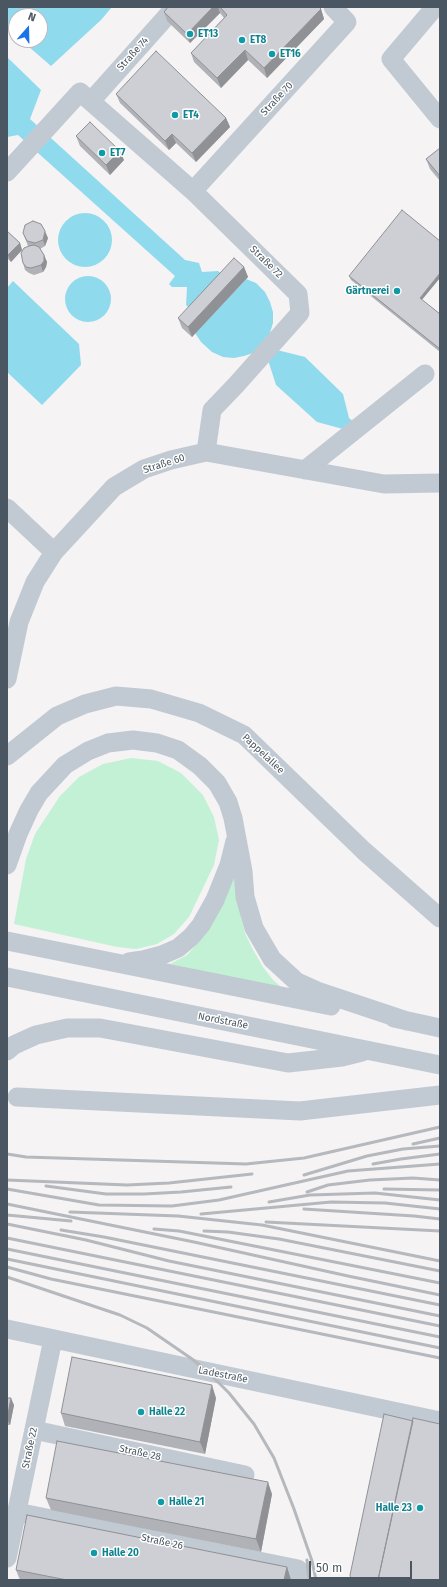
<!DOCTYPE html>
<meta charset="utf-8">
<style>
body{margin:0}
#map{position:relative;width:447px;height:1587px;overflow:hidden;background:#f5f3f3;font-family:"Fira Sans",sans-serif}
canvas{display:block}
.frame{position:absolute;inset:0;border:8px solid #4a5661;pointer-events:none}
.north{position:absolute;left:8px;top:8px;width:40px;height:40px;box-sizing:border-box;background:#fff;border:1px solid #b7bbc0;border-radius:50%;rotate:20deg;font-size:11px;font-weight:700;line-height:16px;text-align:center;color:#4a5661}
.north::after{content:'';display:block;margin:auto;width:14px;height:18px;background:#1a73e8;clip-path:polygon(50% 0,100% 100%,50% 72%,0 100%)}
.scale{position:absolute;left:309px;top:1561px;width:103px;height:18px;box-sizing:border-box;border:2px solid #4a5661;border-top:0;padding-left:5px;font-size:12px;line-height:14px;white-space:nowrap;color:#4a5661;-webkit-text-stroke:3px #fff;paint-order:stroke}
</style>
<div id="map">
<canvas width="447" height="1587"></canvas>
<div class="frame"></div>
<div class="north">N</div>
<div class="scale">50 m</div>
</div>
<script>
const context = document.querySelector('canvas').getContext('2d');
context.lineJoin = 'round';
function fillPath(path, color) { context.fillStyle = color; context.fill(path, 'evenodd'); }
const poly = rows => new Path2D(rows.map(r => 'M' + r).join(''));
function trace(path, color, width, dash) { context.strokeStyle = color; context.lineWidth = width; context.lineCap = dash ? 'butt' : 'round'; context.setLineDash(dash || []); context.stroke(path); }
function drawText(font, color, halo, rows, align = 'center') {
  context.font = font + ' "Fira Sans",sans-serif'; context.lineWidth = 3; context.setLineDash([]); context.textBaseline = 'middle'; context.strokeStyle = halo; context.fillStyle = color; for (const [text, x, y, turn = 0] of rows) {
    context.save(); context.translate(x, y); context.rotate((+turn || 0) * Math.PI / 180); context.textAlign = isNaN(turn) ? turn : align; if (halo) context.strokeText(text, 0, 0); context.fillText(text, 0, 0); context.restore();
  }
}
fillPath(poly([
 [131,758,158,761,181,773,203,795,214,817,219,840,214,865,189,917,174,934,157,944,136,949,117,947,14,924,26,859,35,834,60,796,79,777,103,764],
 [235,869,239,907,245,933,252,948,263,967,273,980,285,990,170,964,187,955,197,944]
]), '#c3f1d5');
fillPath(poly([
 [7,7,112,7,101,20,51,66,21,40,40,40,40,16,16,16,16,35,7,27],
 [7,57,41,90,30,119,185,260,199,263,202,272,218,271,227,279,195,313,186,305,187,287,172,287,169,284,175,276,18,135,7,137],
 '58 240a27 27 0 1 1 54 0a27 27 0 1 1-54 0Z',
 '65 299a23 23 0 1 1 46 0a23 23 0 1 1-46 0Z',
 [246,279,256,283,265,292,270,302,273,312,273,323,269,336,253,353,244,356,234,358,223,357,212,352,201,342,195,333],
 [13,281,79,344,81,365,42,405,7,372,7,288],
 [277,350,305,357,343,394,349,418,356,424,343,429,317,422,276,385,268,360]
]), '#90daee');
trace(poly([
 [435,7,391,59,440,119],
 [91,101,175,7],
 [7,172,80,92,193,191,298,294,300,313,236,385,212,410,206,452],
 [193,191,347,22,333,7],
 [305,470,425,374],
 [7,508,54,552],
 [7,679,19,622,35,582,54,552,114,487,144,469,171,460,206,452,384,484,440,483],
 [7,756,57,716,85,704,116,696,151,699,199,713,244,735,364,851,440,918],
 [7,865,18,834,29,810,39,793,65,765,88,751,108,743,133,740,157,743,178,750,200,766,217,783,228,802,233,818,243,871,245,897,254,928,272,959,297,982,317,991,407,1021],
 [7,941,331,1006],
 [129,962,143,960,162,955,178,948,191,937,201,925,215,900,229,865,235,841],
 [7,977,440,1065],
 [394,1018,440,1028],
 [7,1051,14,1045,36,1035,67,1028,100,1028,288,1063,342,1057,362,1052],
 [17,1097,300,1111,440,1095],
 [7,1329,440,1421],
 [34,1430,245,1475],
 [17,1512,298,1569,298,1580],
 [7,1558,53,1339]
]), '#c1cad2', 19);
trace(poly([
 [413,1144,440,1138],
 [7,1154,26,1157,246,1164,304,1158,440,1127],
 [373,1164,401,1159,440,1154],
 [304,1175,367,1156,403,1149,440,1146],
 [7,1180,127,1185,169,1183,252,1174],
 [46,1186,106,1194,144,1194,181,1192,231,1187],
 [7,1189,99,1205,172,1206,219,1200,348,1171,440,1164],
 [384,1189,440,1190],
 [307,1192,328,1185,370,1180,413,1178,440,1180],
 [269,1202,310,1195,375,1193,440,1200],
 [7,1204,194,1242,348,1276,440,1295],
 [304,1209,414,1216,440,1219],
 [70,1212,178,1216,262,1225,440,1261],
 [201,1214,331,1202,385,1203,440,1209],
 [7,1215,71,1221],
 [266,1222,440,1231],
 [7,1224,86,1240,169,1261,440,1316],
 [154,1229,179,1231,440,1283],
 [61,1230,104,1237,440,1305],
 [204,1231,228,1232,279,1239,440,1271],
 [7,1238,440,1326],
 [7,1249,440,1337],
 [7,1259,440,1348],
 [7,1267,51,1279,440,1358],
 [7,1277,120,1315,147,1328,192,1359,209,1373,229,1393,254,1424,274,1458,294,1509,312,1561,316,1580],
 [307,1560,309,1580]
]), '#b5b8bd', 3);
fillPath(poly([
 [168,7,319,7,321,9,324,19,267,78,248,60,221,88,194,62,191,53,224,18,220,13,190,43,167,21,164,12],
 [116,94,226,118,230,127,196,162,176,143,169,150,120,103],
 [76,136,124,160,110,175,80,146],
 [440,148,440,181,430,169,426,159],
 [7,231,20,243,22,250,11,262,7,258],
 [23,233,48,238,45,246,40,249,44,255,47,262,46,267,43,272,34,275,29,273,25,270,23,263,28,246],
 [244,267,248,277,192,337,182,328,178,318],
 [349,276,422,300,440,314,440,352,351,280],
 [7,1398,14,1405,10,1425,7,1425],
 [216,1398,205,1454,65,1426,61,1413],
 [272,1494,261,1552,51,1510,46,1498],
 [287,1567,291,1580,20,1580,16,1570]
]), '#b0b2b7');
fillPath(poly([
 [213,7,218,7,220,13,190,43,187,34],
 [321,9,324,19,267,78,264,68],
 [245,50,248,60,221,88,217,78],
 [226,118,230,127,196,162,192,153],
 [172,134,176,143,169,150,165,141],
 [120,151,124,160,110,175,106,165],
 [45,231,48,238,45,246,43,240],
 [20,243,22,250,11,262,8,255],
 [44,255,47,262,46,267,43,272,41,265],
 [244,267,248,277,192,337,188,327],
 [440,273,440,278,421,301,420,298],
 [212,1385,216,1398,205,1454,200,1442],
 [11,1398,14,1405,10,1425,7,1419],
 [268,1482,272,1494,261,1552,256,1539],
 [287,1567,291,1580,284,1580]
]), '#909195');
const building = poly([
 [168,7,213,7,187,34,164,12,168,7],
 [220,7,319,7,321,9,264,68,245,50,217,78,191,53,227,15,220,7],
 [156,51,226,118,192,153,172,134,165,141,116,94,156,51],
 [90,122,120,151,106,165,76,136,90,122],
 [440,148,440,176,426,159,440,148],
 [402,210,440,241,440,273,420,298,440,314,440,349,349,276,402,210],
 [33,221,41,224,45,231,43,240,35,243,27,241,23,233,25,225,33,221],
 [7,231,20,243,8,255,7,254,7,231],
 [34,245,39,247,44,255,44,261,41,265,31,268,26,267,23,263,21,253,24,248,29,246,34,245],
 [234,258,244,267,188,327,178,318,234,258],
 [72,1357,212,1385,200,1442,61,1413,72,1357],
 [7,1398,11,1398,7,1419,7,1398],
 [384,1414,413,1421,378,1580,351,1580,350,1575,384,1414],
 [413,1418,440,1424,440,1580,378,1580,413,1418],
 [57,1441,268,1482,256,1539,46,1498,57,1441],
 [27,1515,287,1567,284,1580,67,1580,16,1570,27,1515]
]);
fillPath(building, '#cdcfd5');
trace(building, '#909195', 1);
for (const [x, y, r, color] of [
 [190,34,4,"#0f9aa8"],
 [242,40,4,"#0f9aa8"],
 [272,54,4,"#0f9aa8"],
 [175,115,4,"#0f9aa8"],
 [102,153,4,"#0f9aa8"],
 [397,291,4,"#0f9aa8"],
 [141,1412,4,"#0f9aa8"],
 [161,1502,4,"#0f9aa8"],
 [420,1508,4,"#0f9aa8"],
 [94,1553,4,"#0f9aa8"]
]) { const dot = new Path2D(); dot.arc(x, y, r, 0, 2 * Math.PI); context.fillStyle = color; context.fill(dot); trace(dot, '#fff', 1.5); }
drawText('bold 10px', '#0d838f', '#fff', [
 ["ET13",198,34],
 ["ET8",250,40],
 ["ET16",280,54],
 ["ET4",183,115],
 ["ET7",110,153],
 ["Gärtnerei",389,291,"right"],
 ["Halle 22",149,1412],
 ["Halle 21",169,1502],
 ["Halle 23",412,1508,"right"],
 ["Halle 20",102,1553]
], 'left');
drawText('10px', '#4a5661', '#fff', [
 ["Straße 74",133,54,-48],
 ["Straße 70",277,99,-47],
 ["Straße 72",266,262,44],
 ["Straße 60",164,464,-18],
 ["Pappelallee",263,754,43],
 ["Nordstraße",223,1021,11],
 ["Ladestraße",223,1375,11],
 ["Straße 22",30,1448,-78],
 ["Straße 28",140,1453,12],
 ["Straße 26",162,1542,12]
]);
</script>
